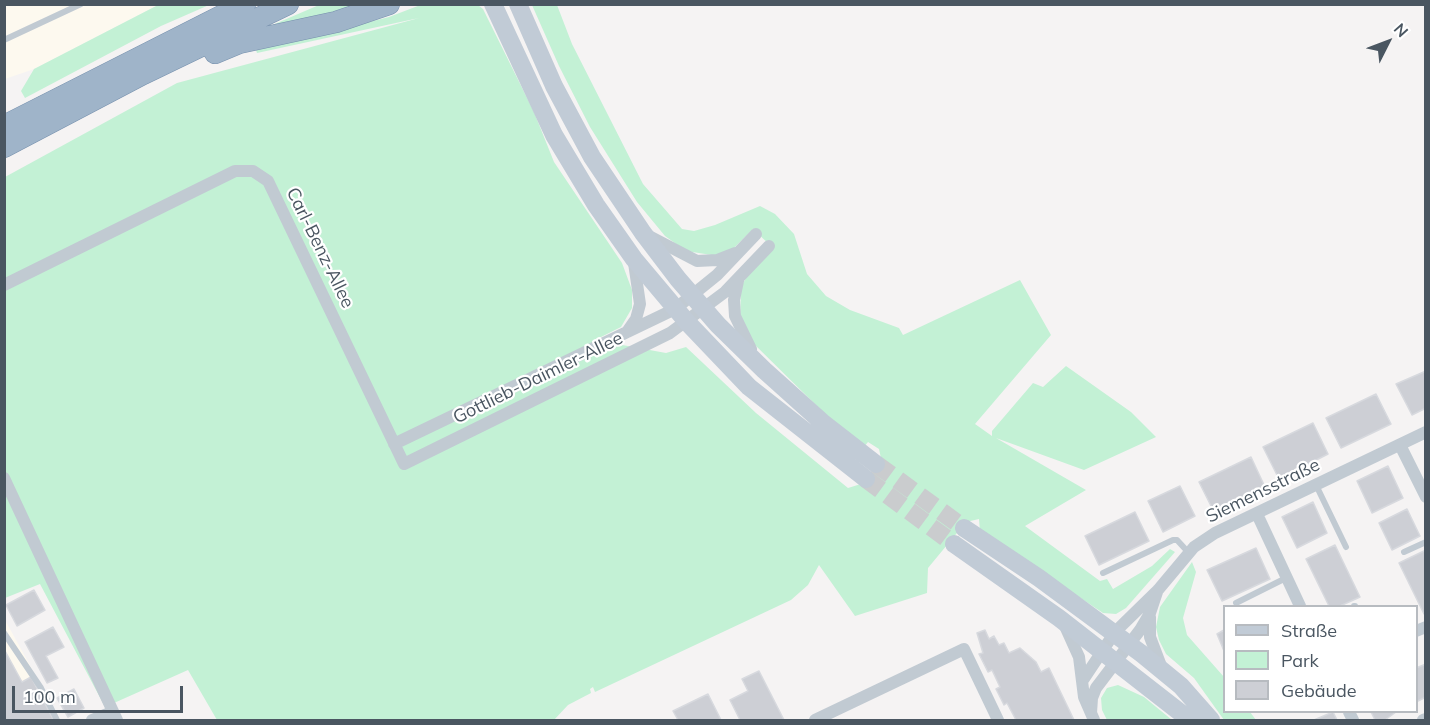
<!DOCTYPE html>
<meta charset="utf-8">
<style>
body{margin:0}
#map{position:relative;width:1430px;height:725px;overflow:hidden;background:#f5f3f3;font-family:Mulish,sans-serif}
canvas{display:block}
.frame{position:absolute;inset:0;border:6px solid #4a5661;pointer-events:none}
.legend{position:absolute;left:1223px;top:605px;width:195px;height:108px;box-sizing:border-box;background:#fff;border:2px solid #b7bbc0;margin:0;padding:8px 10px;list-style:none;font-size:18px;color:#4a5661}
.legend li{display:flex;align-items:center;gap:12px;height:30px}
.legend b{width:30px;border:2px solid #b7bbc0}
.north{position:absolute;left:1358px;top:12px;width:60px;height:60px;-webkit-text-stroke:4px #fff;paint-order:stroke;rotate:48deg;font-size:16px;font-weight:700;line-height:24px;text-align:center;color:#4a5661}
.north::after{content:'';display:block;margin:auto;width:21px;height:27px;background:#4a5661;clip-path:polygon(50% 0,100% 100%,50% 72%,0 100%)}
.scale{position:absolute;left:12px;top:686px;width:171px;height:27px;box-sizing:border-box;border:3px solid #4a5661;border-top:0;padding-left:8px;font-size:18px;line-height:21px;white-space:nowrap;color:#4a5661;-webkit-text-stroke:4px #fff;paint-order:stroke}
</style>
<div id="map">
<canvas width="1430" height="725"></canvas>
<div class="frame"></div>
<ul class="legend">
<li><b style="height:8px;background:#c1cbd6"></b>Straße</li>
<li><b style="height:16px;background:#c3f1d5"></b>Park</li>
<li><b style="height:16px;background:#cdcfd5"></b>Gebäude</li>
</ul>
<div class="north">N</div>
<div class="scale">100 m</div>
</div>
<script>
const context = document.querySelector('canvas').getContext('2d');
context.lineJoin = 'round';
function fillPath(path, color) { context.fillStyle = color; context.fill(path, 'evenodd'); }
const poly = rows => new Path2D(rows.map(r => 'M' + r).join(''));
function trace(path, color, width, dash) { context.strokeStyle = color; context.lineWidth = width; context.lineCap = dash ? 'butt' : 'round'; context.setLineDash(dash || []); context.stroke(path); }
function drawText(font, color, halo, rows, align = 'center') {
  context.font = font + ' Mulish,sans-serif'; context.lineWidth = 4.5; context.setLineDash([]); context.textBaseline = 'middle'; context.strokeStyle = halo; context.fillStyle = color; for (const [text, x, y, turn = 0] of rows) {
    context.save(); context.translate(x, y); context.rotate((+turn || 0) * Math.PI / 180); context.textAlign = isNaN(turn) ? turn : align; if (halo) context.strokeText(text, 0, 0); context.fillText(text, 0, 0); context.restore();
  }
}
fillPath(poly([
 [4,5,158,5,34,69,5,79],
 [5,620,60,720,5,720]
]), '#fdf9ef');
fillPath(poly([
 [423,4,478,5,483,9,534,112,554,162,622,263,632,290,632,308,621,327,595,340,666,353,686,347,756,413,848,488,864,483,882,463,879,449,868,442,864,447,826,415,753,343,740,324,741,287,747,276,772,247,753,229,734,248,718,256,686,251,665,236,637,202,590,127,559,66,532,5,557,5,572,44,643,184,682,229,694,231,715,225,760,206,775,214,794,234,807,274,826,296,850,310,899,328,903,335,1020,280,1051,335,975,424,992,436,992,431,1033,383,1043,387,1066,366,1131,412,1156,437,1084,470,996,438,1086,490,1025,526,1100,581,1107,579,1113,589,1152,566,1170,549,1175,552,1126,608,1116,614,1103,613,980,531,979,519,966,522,928,568,927,593,855,616,819,565,808,585,791,600,595,692,593,687,590,689,591,693,568,705,554,720,217,720,188,670,105,707,40,584,5,598,5,177,177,83,419,18,257,53,256,50,389,17],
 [158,5,209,5,161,26,25,98,21,91,34,69],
 [319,5,368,5,256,32],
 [1192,562,1196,572,1183,618,1187,635,1224,677,1224,712,1250,712,1256,720,1224,720,1194,678,1166,654,1159,640,1156,627,1160,607],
 [1118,685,1144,697,1172,720,1107,720,1102,710,1101,698,1107,688]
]), '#c3f1d5');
const building = poly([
 [1426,371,1426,408,1412,415,1396,384,1426,371],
 [1376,394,1391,424,1341,448,1326,418,1376,394],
 [1313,423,1328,454,1279,479,1263,447,1313,423],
 [1251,457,1265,487,1214,512,1199,482,1251,457],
 [1388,466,1403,498,1372,513,1357,481,1388,466],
 [1180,486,1195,516,1163,532,1148,501,1180,486],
 [1313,502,1327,533,1297,548,1282,517,1313,502],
 [1407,509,1420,536,1392,550,1379,523,1407,509],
 [1135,512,1149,541,1099,565,1085,536,1135,512],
 [1335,545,1360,597,1340,606,1329,606,1306,559,1335,545],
 [1256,548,1270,579,1222,601,1207,570,1256,548],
 [1426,550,1426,614,1424,614,1399,563,1426,550],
 [34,590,45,610,17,626,6,605,34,590],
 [53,627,64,647,46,656,58,678,47,683,25,642,53,627],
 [985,630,989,639,994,636,999,645,1004,643,1009,653,1020,648,1036,662,1041,672,1049,668,1074,720,1016,720,1007,703,1004,705,996,689,1000,687,992,670,988,672,979,654,983,653,977,633,985,630],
 [1224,630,1224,651,1217,634,1224,630],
 [4,649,22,682,31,677,53,719,4,720,4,649],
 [1426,664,1426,697,1416,702,1416,668,1426,664],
 [759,671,784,720,740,720,730,700,748,691,742,679,759,671],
 [74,689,84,708,68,717,57,698,74,689],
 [708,694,721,720,678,720,673,711,708,694],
 [1333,712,1337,720,1314,720,1333,712],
 [1371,712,1396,712,1385,720,1375,720,1371,712]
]);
fillPath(building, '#cdcfd5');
trace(building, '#d7d9de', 1.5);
trace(poly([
 [876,464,964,528],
 [866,479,954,544]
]), '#caccce', 18, [18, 9]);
const trunk = poly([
 [215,53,239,43,336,22,389,4],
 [4,126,245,4],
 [4,147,143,74,288,4]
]);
trace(trunk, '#7690ad', 22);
trace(poly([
 [4,40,81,4],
 [1316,485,1346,547],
 [1404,552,1426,542],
 [1103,573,1173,540,1177,540,1189,553],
 [1236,603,1286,578],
 [1354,606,1355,606],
 [4,633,41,688,57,720]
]), '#c1cad2', 6);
trace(poly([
 [649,236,697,261,717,260,735,253],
 [738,281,734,300,735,316,751,349],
 [4,285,235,171,253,171,268,181,404,464,670,333,725,292,769,246],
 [627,332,636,319,640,304,634,263],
 [394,444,675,309,717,275,756,234],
 [1400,445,1426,497],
 [4,478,117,720],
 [1257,514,1300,606],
 [1150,617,1150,637,1161,666],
 [1065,626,1079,657,1084,697,1094,720],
 [1416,631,1426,627],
 [1083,680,1115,632,1158,590,1194,547,1215,533,1426,432],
 [1349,712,1353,720],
 [1091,713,1092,698,1096,688,1140,630,1150,613,1157,592],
 [92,720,112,712],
 [815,720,964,649,998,720],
 [1423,720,1426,719]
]), '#c1cad2', 12);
trace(poly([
 [493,4,554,135,596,205,634,259,687,322,749,387,866,479],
 [518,4,554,86,592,157,643,233,678,279,718,325,764,370,822,422,876,464],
 [964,528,1039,578,1142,654,1181,686,1211,720],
 [954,544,1059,618,1190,720]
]), '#c1cbd6', 18);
trace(trunk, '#9fb4c9', 21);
drawText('18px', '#4a5661', '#fff', [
 ["Carl-Benz-Allee",320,248,64],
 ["Gottlieb-Daimler-Allee",538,378,-26],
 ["Siemensstraße",1263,491,-26]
]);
</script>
